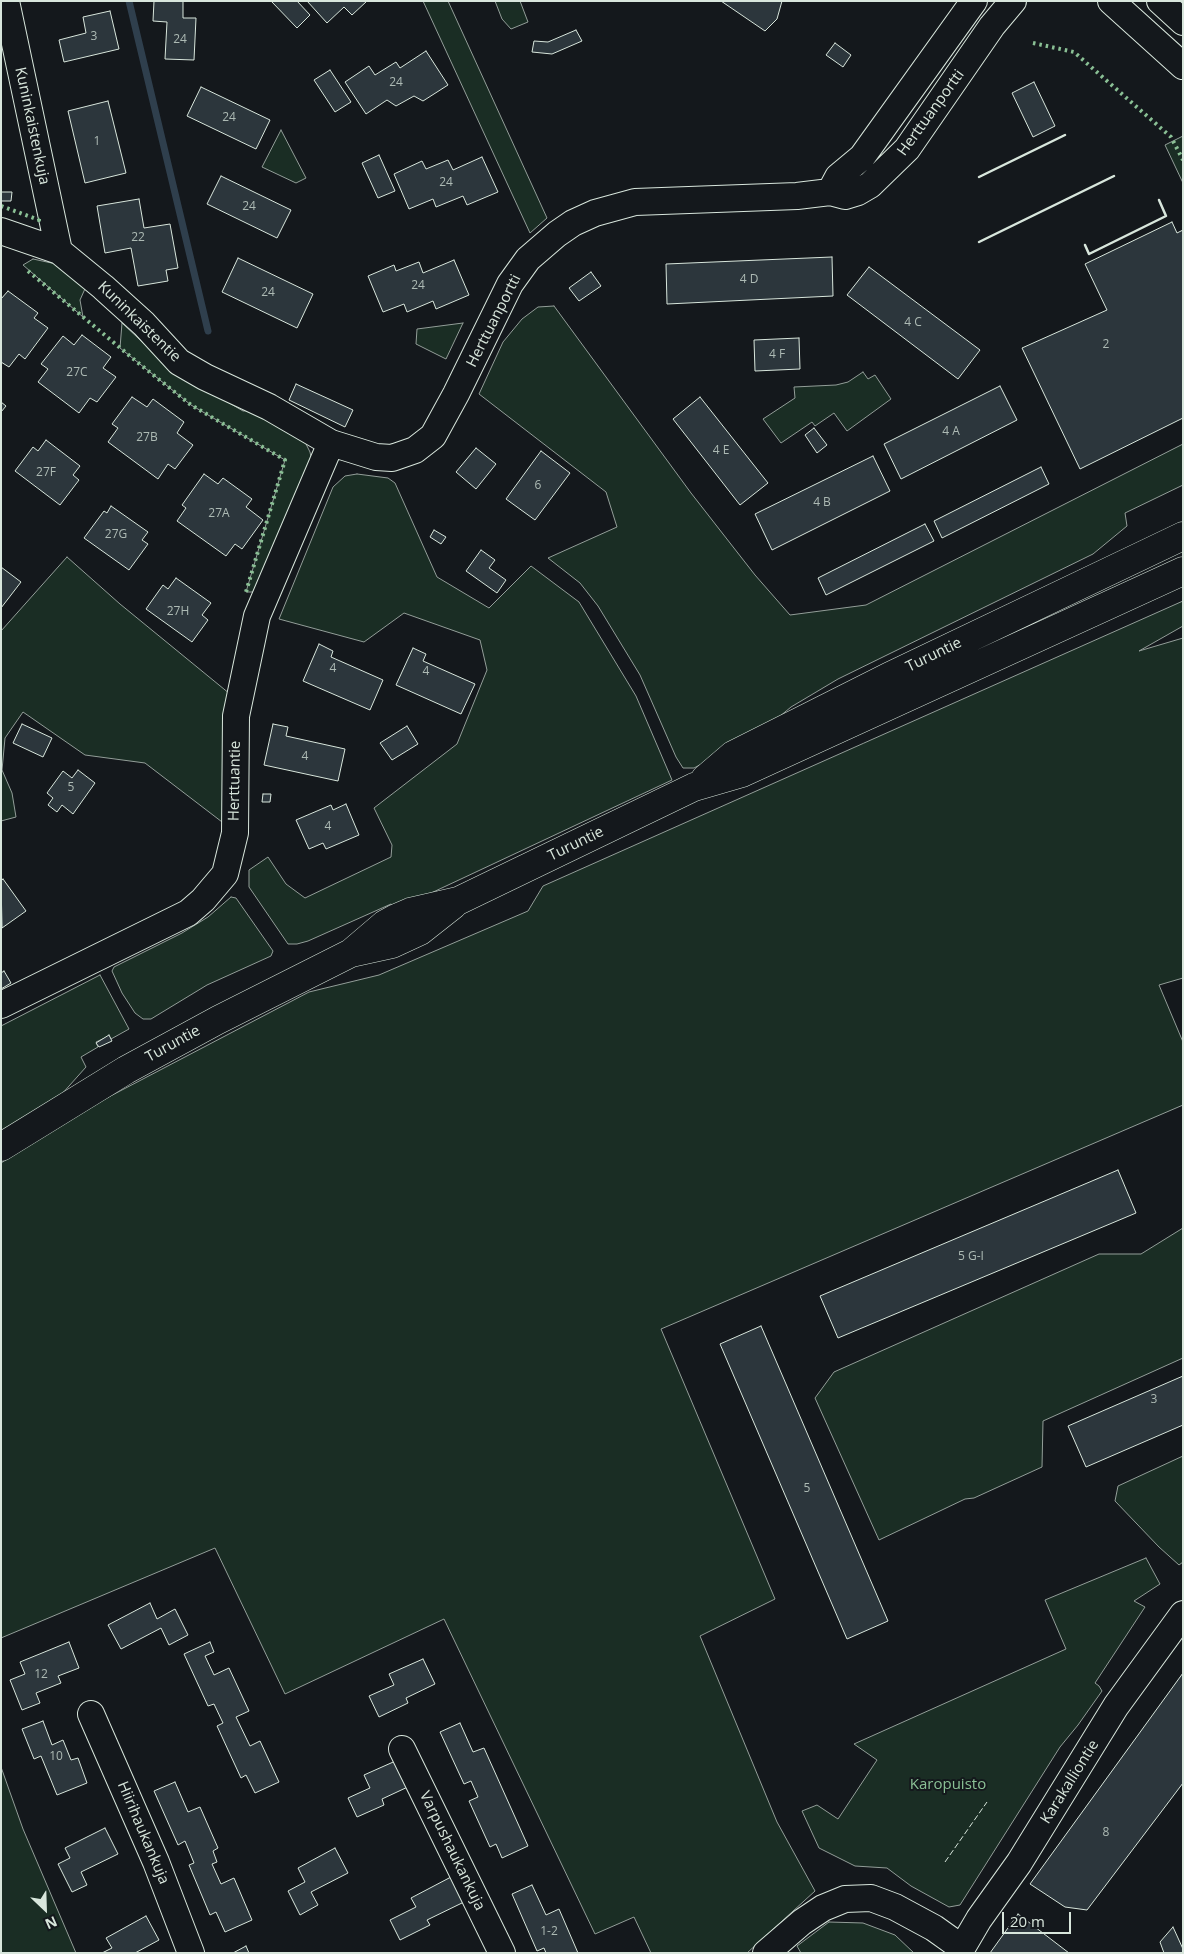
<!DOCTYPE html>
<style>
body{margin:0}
#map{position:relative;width:1184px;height:1954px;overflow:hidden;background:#14181c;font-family:"Open Sans",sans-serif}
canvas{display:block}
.frame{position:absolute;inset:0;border:2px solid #d8e6dc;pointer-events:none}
.north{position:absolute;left:20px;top:1884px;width:50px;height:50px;-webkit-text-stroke:4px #14181c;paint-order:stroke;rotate:156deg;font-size:14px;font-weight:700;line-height:20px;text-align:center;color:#d8e6dc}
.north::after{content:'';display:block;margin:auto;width:18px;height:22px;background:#d8e6dc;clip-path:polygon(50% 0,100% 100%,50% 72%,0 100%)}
.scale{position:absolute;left:1002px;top:1912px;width:69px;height:22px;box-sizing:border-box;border:2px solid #d8e6dc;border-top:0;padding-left:6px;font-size:15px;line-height:18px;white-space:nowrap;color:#d8e6dc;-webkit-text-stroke:4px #14181c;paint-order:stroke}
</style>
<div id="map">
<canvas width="1184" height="1954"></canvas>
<div class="frame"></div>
<div class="north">N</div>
<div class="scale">20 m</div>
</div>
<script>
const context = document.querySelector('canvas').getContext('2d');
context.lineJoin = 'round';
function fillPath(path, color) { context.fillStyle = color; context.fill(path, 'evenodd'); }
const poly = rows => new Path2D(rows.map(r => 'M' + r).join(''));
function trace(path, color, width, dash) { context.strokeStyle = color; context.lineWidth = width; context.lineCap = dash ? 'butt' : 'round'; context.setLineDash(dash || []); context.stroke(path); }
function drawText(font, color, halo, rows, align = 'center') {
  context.font = font + ' "Open Sans",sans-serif'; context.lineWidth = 4; context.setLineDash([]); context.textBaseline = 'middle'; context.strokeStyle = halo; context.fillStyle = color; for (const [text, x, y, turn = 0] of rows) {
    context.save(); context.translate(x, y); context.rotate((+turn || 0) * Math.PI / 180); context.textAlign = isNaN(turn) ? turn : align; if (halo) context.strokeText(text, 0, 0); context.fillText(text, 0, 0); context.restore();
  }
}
const green = poly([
 [423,1,448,1,547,218,530,233,423,1],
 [495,1,520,1,528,22,511,29,502,19,495,1],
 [281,130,306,178,296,183,262,167,281,130],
 [1183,136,1183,183,1165,145,1183,136],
 [33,259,70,267,88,282,80,300,83,317,23,265,33,259],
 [554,306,691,493,755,575,790,615,866,605,1183,444,1183,485,1125,513,1127,526,1093,554,838,679,791,707,761,732,694,768,683,768,676,757,640,675,598,606,580,583,548,558,617,527,606,492,479,394,503,342,522,319,538,307,554,306],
 [122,323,170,368,243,411,265,409,305,442,310,452,312,462,255,592,246,592,285,460,191,405,120,348,122,323],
 [463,323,446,359,416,344,417,329,463,323],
 [863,372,868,379,875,375,891,399,847,431,834,413,815,426,812,422,781,443,763,419,795,398,794,387,836,385,848,382,863,372],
 [357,474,388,478,395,483,437,577,489,608,531,566,579,602,636,696,672,780,397,909,391,904,308,941,297,944,288,944,249,887,249,870,268,857,286,884,305,898,391,857,392,845,374,808,457,744,487,670,480,640,404,613,364,642,279,619,333,487,345,476,357,474],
 [67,557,120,604,230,694,226,825,145,763,85,755,23,712,5,738,2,770,12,793,16,817,1,821,1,631,67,557],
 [1183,601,1183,626,1139,651,1183,638,1183,978,1159,985,1183,1042,1183,1105,661,1329,775,1599,700,1636,777,1822,815,1891,747,1953,651,1953,634,1917,595,1934,444,1619,285,1694,215,1548,1,1638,1,1163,80,1112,309,992,379,975,528,911,543,886,1183,601],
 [231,897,236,898,273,951,271,956,207,985,151,1019,143,1019,135,1013,122,993,112,971,114,967,182,933,208,917,231,897],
 [100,975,129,1029,111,1039,109,1036,96,1042,98,1047,81,1057,86,1067,61,1095,1,1131,1,1026,100,975],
 [1183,1228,1183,1358,1043,1421,1042,1467,974,1498,965,1499,879,1540,815,1398,834,1372,1099,1254,1141,1254,1183,1228],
 [1183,1456,1183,1562,1179,1565,1159,1547,1115,1501,1118,1486,1183,1456],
 [1146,1558,1160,1584,1134,1601,1145,1607,1095,1683,1099,1686,1102,1691,1078,1725,1060,1747,960,1905,949,1907,911,1886,887,1868,855,1866,819,1848,802,1811,817,1805,838,1819,877,1760,854,1744,1066,1649,1045,1600,1146,1558],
 [1,1767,23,1829,76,1953,1,1953,1,1767],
 [829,1922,863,1923,895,1935,914,1953,801,1953,797,1946,829,1922]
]);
fillPath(green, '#1a2d24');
trace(green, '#939e99', 1);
trace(poly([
 [129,1,208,331]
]), '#2f3f4d', 7);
const building = poly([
 [154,1,183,1,183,18,196,18,194,60,165,59,167,22,153,21,154,1],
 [271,1,297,1,310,15,297,28,271,1],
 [307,1,367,1,352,15,344,7,327,23,307,1],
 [721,1,782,1,777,19,765,31,721,1],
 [110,11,119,49,64,62,59,40,86,33,83,17,110,11],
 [576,30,582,41,552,54,532,52,534,41,548,42,576,30],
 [835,43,851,55,843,67,826,55,835,43],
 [426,51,448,85,423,101,414,96,396,106,387,100,366,114,345,82,369,66,375,75,396,62,400,68,426,51],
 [330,70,351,102,335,112,314,80,330,70],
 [1034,82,1055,126,1033,137,1012,93,1034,82],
 [201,87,270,120,256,149,187,116,201,87],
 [108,101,126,173,85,183,68,111,108,101],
 [379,155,395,191,378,198,362,163,379,155],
 [482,157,498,192,467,205,463,196,436,207,433,199,409,209,394,174,422,161,426,169,448,160,453,170,482,157],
 [221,176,291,210,277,238,207,204,221,176],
 [1,192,12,192,11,201,1,201,1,192],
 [139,199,144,228,170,224,178,268,166,270,168,281,138,286,131,248,105,253,97,206,139,199],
 [1172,222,1177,233,1183,230,1183,418,1080,469,1022,348,1107,310,1085,264,1172,222],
 [832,257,833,296,667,304,666,264,832,257],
 [238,258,313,294,297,328,222,292,238,258],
 [454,260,469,295,436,309,433,301,407,312,404,304,383,312,368,276,394,265,396,271,419,262,423,273,454,260],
 [869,267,980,350,958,379,847,295,869,267],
 [591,272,601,286,579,301,569,288,591,272],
 [8,291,38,313,34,318,48,328,25,359,19,354,9,367,1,362,1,299,8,291],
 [82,335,111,357,103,368,116,377,97,402,90,398,79,413,38,382,48,369,41,364,63,336,74,345,82,335],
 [799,338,800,369,755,371,754,340,799,338],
 [296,384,353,410,345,427,289,400,296,384],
 [1000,386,1017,420,901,479,884,444,1000,386],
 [132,397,147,407,153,399,184,422,177,433,193,445,175,469,168,464,158,479,108,442,118,428,112,424,132,397],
 [700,397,768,483,740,505,673,419,700,397],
 [1,402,6,406,1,412,1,402],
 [814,428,827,445,817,453,805,435,814,428],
 [46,440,80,466,73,475,79,480,60,505,15,471,33,447,38,451,46,440],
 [476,448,496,464,476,489,456,472,476,448],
 [541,451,570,473,535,520,506,499,541,451],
 [873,456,890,491,772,550,755,514,873,456],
 [1041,467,1049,484,942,538,934,521,1041,467],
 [204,474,218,484,223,478,252,499,246,507,263,520,242,549,235,544,226,556,177,521,186,508,182,505,204,474],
 [111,506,148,532,142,540,148,544,129,570,84,538,104,511,107,513,111,506],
 [925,524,934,541,826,595,818,578,925,524],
 [434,530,446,537,441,544,430,537,434,530],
 [481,550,495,560,489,568,506,580,497,593,466,571,481,550],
 [1,567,21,582,1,608,1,567],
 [176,578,211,603,202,615,208,620,192,642,146,609,163,585,168,589,176,578],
 [319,644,333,651,331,657,383,680,370,710,303,681,319,644],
 [413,648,426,654,423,661,475,684,461,714,396,685,413,648],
 [22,724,52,738,43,757,13,743,22,724],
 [273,724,288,727,286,736,345,749,338,781,264,765,273,724],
 [407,726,418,744,392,760,380,743,407,726],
 [78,770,95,783,73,814,62,805,57,812,48,805,53,798,47,793,63,771,72,778,78,770],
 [263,794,271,794,270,802,262,802,263,794],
 [346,804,359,835,326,849,323,843,309,849,296,820,331,805,333,810,346,804],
 [3,879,26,911,2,928,1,881,3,879],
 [4,971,11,983,1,989,1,973,4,971],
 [109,1035,112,1041,99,1047,96,1043,109,1035],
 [1118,1170,1136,1213,838,1338,820,1296,1118,1170],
 [761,1326,888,1621,847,1639,720,1344,761,1326],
 [1183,1376,1183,1425,1086,1467,1068,1426,1183,1376],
 [150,1603,157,1619,175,1609,188,1635,169,1645,161,1628,121,1649,108,1625,150,1603],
 [69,1642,79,1668,58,1676,61,1683,36,1693,40,1703,22,1710,10,1680,25,1674,20,1662,69,1642],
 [210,1642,214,1652,205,1656,214,1675,229,1668,249,1711,236,1717,250,1746,260,1741,279,1782,255,1793,246,1775,241,1778,217,1726,223,1723,214,1704,208,1706,184,1654,210,1642],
 [423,1659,435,1684,406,1698,408,1703,379,1717,369,1696,394,1685,389,1674,423,1659],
 [1183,1673,1183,1783,1087,1910,1065,1907,1030,1884,1183,1673],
 [43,1721,52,1745,63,1740,71,1760,78,1758,87,1783,57,1795,41,1756,34,1759,22,1729,43,1721],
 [460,1723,473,1752,484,1748,528,1846,502,1858,496,1844,490,1847,469,1801,478,1797,471,1781,464,1784,440,1732,460,1723],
 [400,1759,412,1785,382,1799,384,1805,357,1817,348,1798,370,1788,364,1775,400,1759],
 [175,1782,188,1812,200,1807,218,1848,213,1851,217,1862,212,1864,221,1884,234,1878,252,1920,225,1932,216,1912,210,1915,189,1865,194,1863,185,1841,178,1845,154,1791,175,1782],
 [105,1828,118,1854,81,1872,87,1885,72,1892,58,1864,70,1858,65,1848,105,1828],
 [335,1848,348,1873,311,1892,318,1905,300,1915,288,1891,305,1882,298,1868,335,1848],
 [451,1877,464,1902,427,1920,430,1925,400,1940,390,1920,416,1907,411,1898,451,1877],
 [532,1885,546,1915,559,1909,578,1953,546,1953,544,1948,537,1951,512,1894,532,1885],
 [1018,1914,1069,1953,990,1953,1018,1914],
 [146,1916,159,1940,135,1953,102,1953,112,1948,106,1938,146,1916],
 [1173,1927,1183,1949,1183,1953,1164,1953,1160,1942,1173,1927],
 [246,1946,249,1953,233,1953,246,1946]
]);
fillPath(building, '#2c363c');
trace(building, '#d8e6dc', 1);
const minor = poly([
 [6,1,59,251],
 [1111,1,1183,66],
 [1160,1,1183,22],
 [830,192,838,177,862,157,974,1],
 [1,231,59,251,103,287,144,324,179,362,205,377,269,407,331,443,376,457,392,458,415,450,433,436,456,394,510,284,528,259,557,234,573,223,595,213,635,202,797,196,830,192,845,196,858,192,870,185,907,149,992,26,1013,1],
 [1,1005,188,913,203,900,225,874,235,833,236,716,257,616,331,443],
 [91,1714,156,1862,191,1953],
 [402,1749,502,1953],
 [766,1953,802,1922,823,1908,845,1899,871,1898,895,1907,934,1928,962,1948],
 [959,1953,979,1919,1019,1863,1116,1706,1183,1614]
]);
const major = poly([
 [705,779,733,755,890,676,1183,536],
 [351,953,385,924,396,918,410,912,458,901,694,787,742,773,1183,571],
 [1,1147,126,1070,218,1020,351,953,392,944,405,938,420,931,453,905]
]);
trace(minor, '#d8e6dc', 28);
trace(major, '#d8e6dc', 29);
trace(minor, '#14181c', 26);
trace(major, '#14181c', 28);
trace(poly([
 [1033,43,1074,52,1171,137,1183,160],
 [1,206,39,220,39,217],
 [28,271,137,362,191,405,285,460,246,592]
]), '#8ac095', 4, [2.5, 4]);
trace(poly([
 [945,1862,987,1802]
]), '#d8e6dc', 1, [6, 2.5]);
trace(poly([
 [979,177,1065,135],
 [979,242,1114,176],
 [1085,245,1089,254,1166,216,1159,200]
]), '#d8e6dc', 2.5);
drawText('12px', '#adbab4', null, [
 ["3",94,37],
 ["24",180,40],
 ["24",396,83],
 ["24",229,118],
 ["1",97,142],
 ["24",446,183],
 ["24",249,207],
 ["22",138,238],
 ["4 D",749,280],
 ["24",418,286],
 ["24",268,293],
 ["4 C",913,323],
 ["2",1106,345],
 ["4 F",777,355],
 ["27C",77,373],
 ["4 A",951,432],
 ["27B",147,438],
 ["4 E",721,451],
 ["27F",46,473],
 ["6",538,486],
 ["4 B",822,503],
 ["27A",219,514],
 ["27G",116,535],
 ["27H",178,612],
 ["4",333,669],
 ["4",426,672],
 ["4",305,757],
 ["5",71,788],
 ["4",328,827],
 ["5 G-I",971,1257],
 ["3",1154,1400],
 ["5",807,1489],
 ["12",41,1675],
 ["10",56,1757],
 ["8",1106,1833],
 ["1-2",549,1932]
]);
drawText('15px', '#d8e6dc', '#14181c', [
 ["Herttuanportti",931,113,-54],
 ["Kuninkaistenkuja",32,126,78],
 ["Herttuanportti",494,321,-63],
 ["Kuninkaistentie",139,322,44],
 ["Turuntie",934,655,-26],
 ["Herttuantie",235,781,-89],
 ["Turuntie",576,844,-26],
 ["Turuntie",173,1044,-29],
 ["Karakalliontie",1070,1782,-58],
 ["Hiirihaukankuja",143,1833,67],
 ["Varpushaukankuja",452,1851,64]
]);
drawText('15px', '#8ac095', '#14181c', [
 ["Karopuisto",948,1785]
]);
</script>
